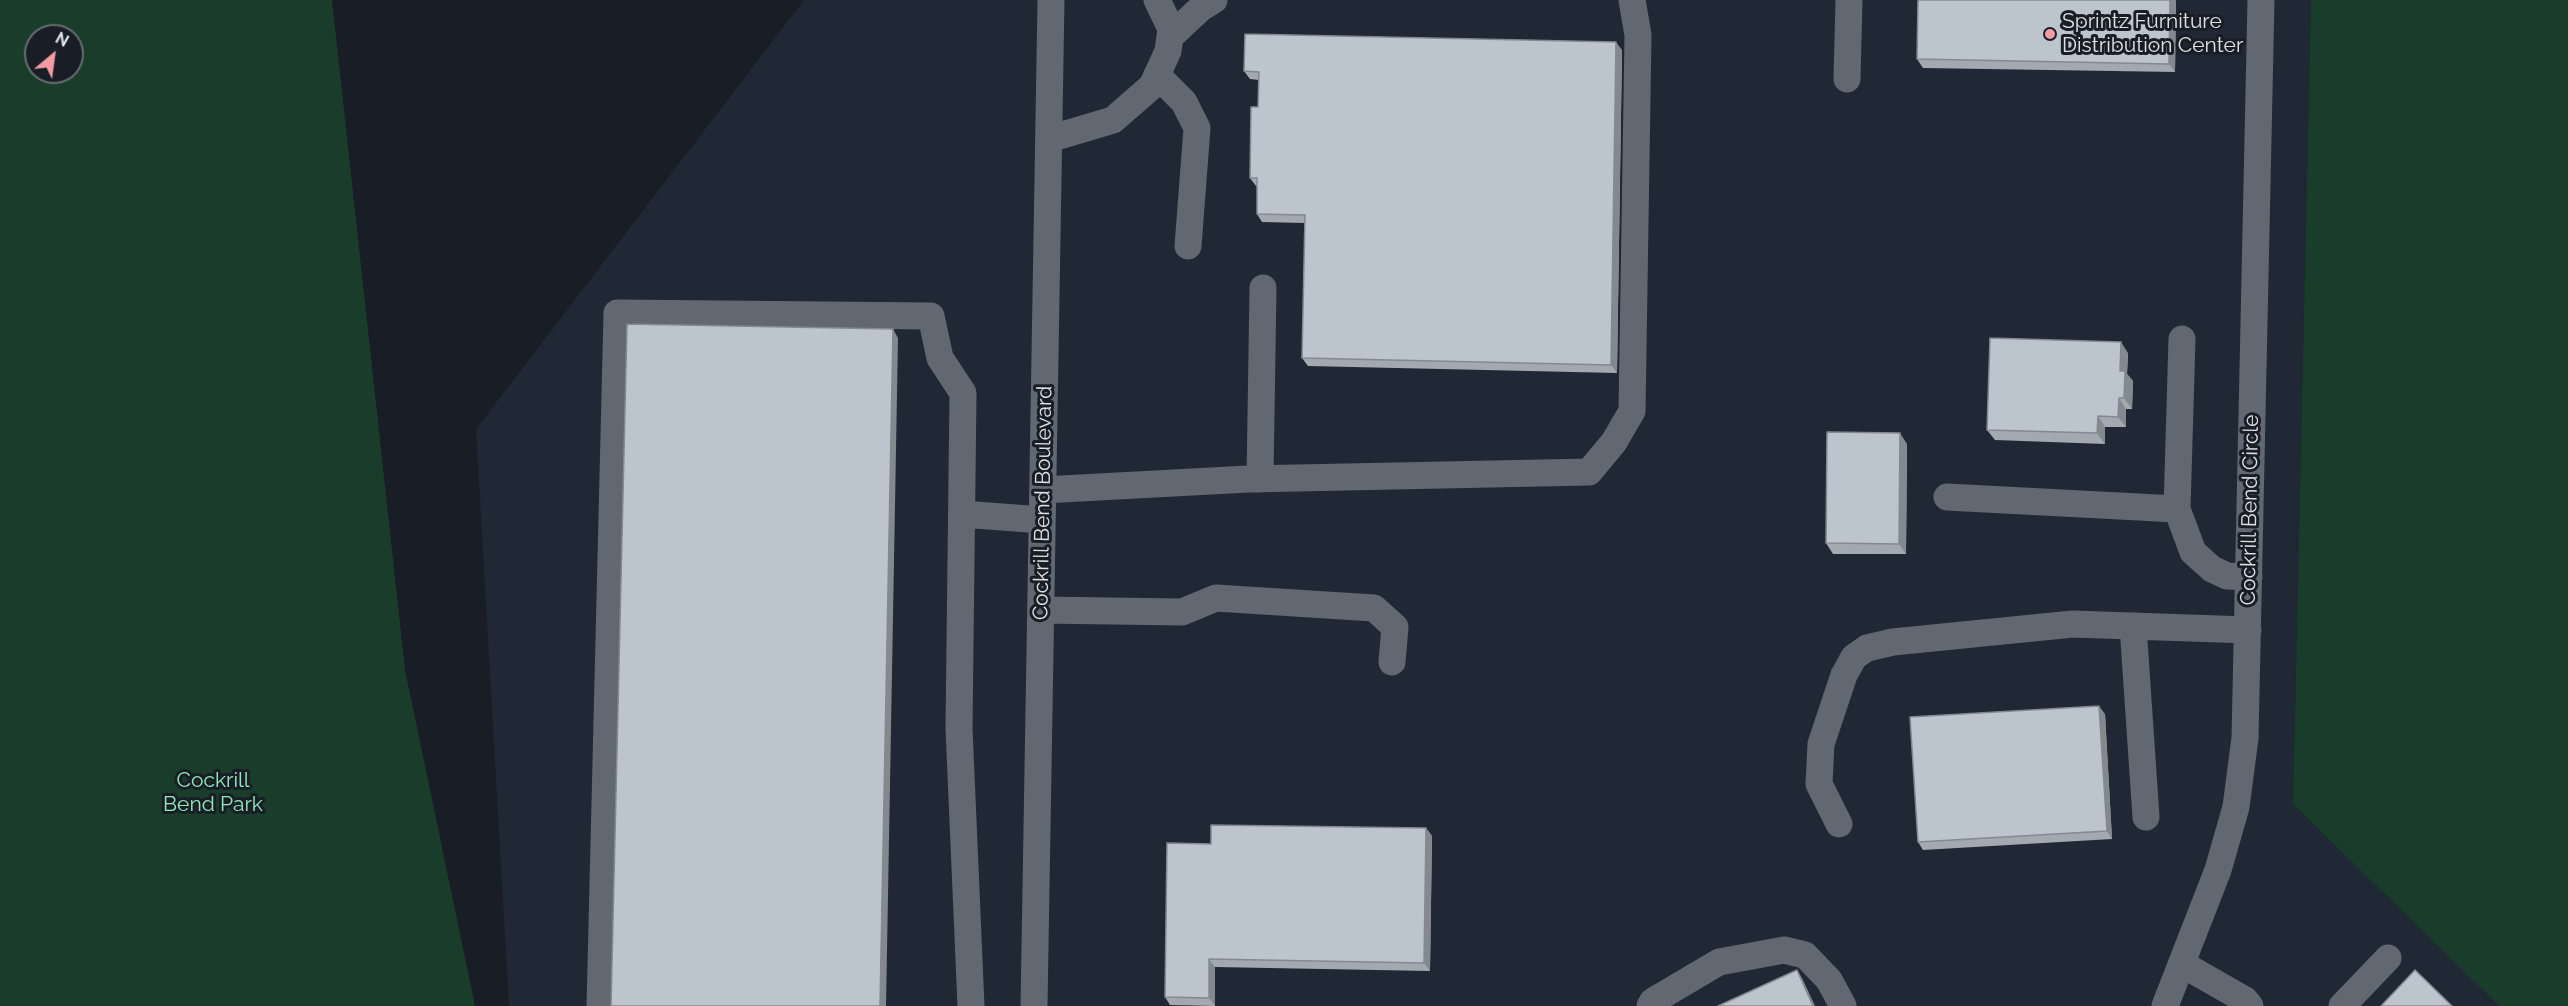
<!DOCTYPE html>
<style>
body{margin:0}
#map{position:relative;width:2568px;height:1006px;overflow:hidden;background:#191e26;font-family:Raleway,sans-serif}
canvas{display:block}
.north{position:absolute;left:24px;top:24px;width:60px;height:60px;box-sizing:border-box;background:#191e26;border:2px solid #676c73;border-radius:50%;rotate:29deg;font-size:16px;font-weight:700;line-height:24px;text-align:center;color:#dde1e6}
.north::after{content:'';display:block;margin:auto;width:21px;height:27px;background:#f49aa3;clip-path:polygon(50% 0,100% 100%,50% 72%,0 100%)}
</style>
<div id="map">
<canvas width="2568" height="1006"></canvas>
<div class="north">N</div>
</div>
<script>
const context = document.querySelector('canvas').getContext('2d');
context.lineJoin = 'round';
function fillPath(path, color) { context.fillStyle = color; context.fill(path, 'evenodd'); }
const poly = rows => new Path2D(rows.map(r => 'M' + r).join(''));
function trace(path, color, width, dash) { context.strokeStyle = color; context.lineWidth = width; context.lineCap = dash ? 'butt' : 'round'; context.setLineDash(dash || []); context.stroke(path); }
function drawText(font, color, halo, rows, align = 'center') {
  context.font = font + ' Raleway,sans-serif'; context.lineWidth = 6; context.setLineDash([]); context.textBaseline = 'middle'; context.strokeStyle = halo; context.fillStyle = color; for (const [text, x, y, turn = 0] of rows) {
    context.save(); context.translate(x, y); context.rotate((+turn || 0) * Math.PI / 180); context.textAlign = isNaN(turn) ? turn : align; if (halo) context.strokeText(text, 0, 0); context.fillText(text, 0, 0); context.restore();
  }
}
fillPath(poly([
 [804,0,2311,0,2293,804,2499,1006,509,1006,476,429]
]), '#1f2834');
fillPath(poly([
 [0,0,332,0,405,670,475,1006,0,1006],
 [36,36,72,36,72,72,36,72],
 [2311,0,2568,0,2568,1006,2499,1006,2293,804]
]), '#1a3d2b');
trace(poly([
 [1170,37,1201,8,1214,0],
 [1157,75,1184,102,1197,128,1188,246],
 [1847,79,1849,0],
 [1049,139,1113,120,1152,86,1168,51,1171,29,1157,0],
 [2182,339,2177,509,2193,552,2212,569,2227,576,2249,577],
 [1260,479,1263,288],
 [1043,490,1248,479,1589,472,1614,442,1632,411,1638,35,1632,0],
 [1947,497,2177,509],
 [962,514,1042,520],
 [1041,610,1182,612,1216,598,1374,608,1395,627,1392,662],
 [2133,626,2146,817],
 [1839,824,1819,784,1821,744,1844,675,1854,657,1867,648,1893,642,2073,624,2248,630],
 [2182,964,2245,1000,2250,1006],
 [600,1006,617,313,931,316,940,358,963,393,959,728,971,1006],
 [1034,1006,1051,0],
 [1650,1006,1653,1001,1719,962,1784,950,1805,955,1829,980,1843,1006],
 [2165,1006,2218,870,2236,807,2245,738,2261,0],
 [2342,1006,2388,958]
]), '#626872', 27);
fillPath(poly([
 [2176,0,2175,72,1923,68,1917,59],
 [1622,50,1617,373,1308,366,1302,358,1305,223,1262,222,1257,214,1257,186,1256,186,1250,178,1258,107,1259,80,1250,79,1244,71],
 [2128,353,2127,374,2133,381,2132,409,2126,409,2126,427,2105,427,2105,444,1995,440,1987,430],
 [1907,444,1906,554,1833,554,1826,543],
 [2105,714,2112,839,1923,850,1918,842],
 [1426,828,1432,836,1430,971,1215,967,1215,1006,1170,1005,1165,997,1211,844]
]), '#a2a9b1');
fillPath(poly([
 [2170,0,2176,0,2175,72,2169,64],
 [1616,42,1622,50,1617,373,1611,365],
 [893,329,898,338,886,1006,880,1006],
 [2121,342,2128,353,2127,374,2133,381,2132,409,2124,398,2120,371],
 [2119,398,2126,409,2126,427,2118,417],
 [2098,416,2105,427,2105,444,2097,433],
 [1900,433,1907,444,1906,554,1899,544],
 [2099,706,2105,714,2112,839,2107,831],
 [1426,828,1432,836,1430,971,1424,963],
 [1209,959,1215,967,1215,1006,1209,998],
 [1797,970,1802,978,1815,1006,1813,1006]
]), '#848990');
const building = poly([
 [1918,0,2170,0,2169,64,1917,59,1918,0],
 [1245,34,1616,42,1611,365,1302,358,1305,215,1257,214,1257,178,1250,178,1251,107,1258,107,1259,72,1244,71,1245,34],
 [627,324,893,329,880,1006,611,1006,627,324],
 [1990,338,2121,342,2120,371,2125,371,2124,398,2119,398,2118,417,2098,416,2097,433,1987,430,1990,338],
 [1827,432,1900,433,1899,544,1826,543,1827,432],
 [2099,706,2107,831,1918,842,1910,717,2099,706],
 [1211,825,1426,828,1424,963,1209,959,1209,998,1165,997,1167,843,1211,844,1211,825],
 [1797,970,1813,1006,1718,1006,1797,970],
 [2415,970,2452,1006,2381,1006,2415,970]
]);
fillPath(building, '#bcc4ce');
trace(building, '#848990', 1.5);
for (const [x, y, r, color] of [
 [2050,34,6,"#f49aa3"]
]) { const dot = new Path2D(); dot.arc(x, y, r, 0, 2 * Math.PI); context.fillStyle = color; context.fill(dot); trace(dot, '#191e26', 2); }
drawText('21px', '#dde1e6', '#191e26', [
 ["Sprintz Furniture",2062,22],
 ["Distribution Center",2062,46]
], 'left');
drawText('21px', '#dde1e6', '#191e26', [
 ["Cockrill Bend Boulevard",1043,503,-89],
 ["Cockrill Bend Circle",2250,510,-89]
]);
drawText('21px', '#90e7b8', '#191e26', [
 ["Cockrill",213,781],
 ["Bend Park",213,805]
]);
</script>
